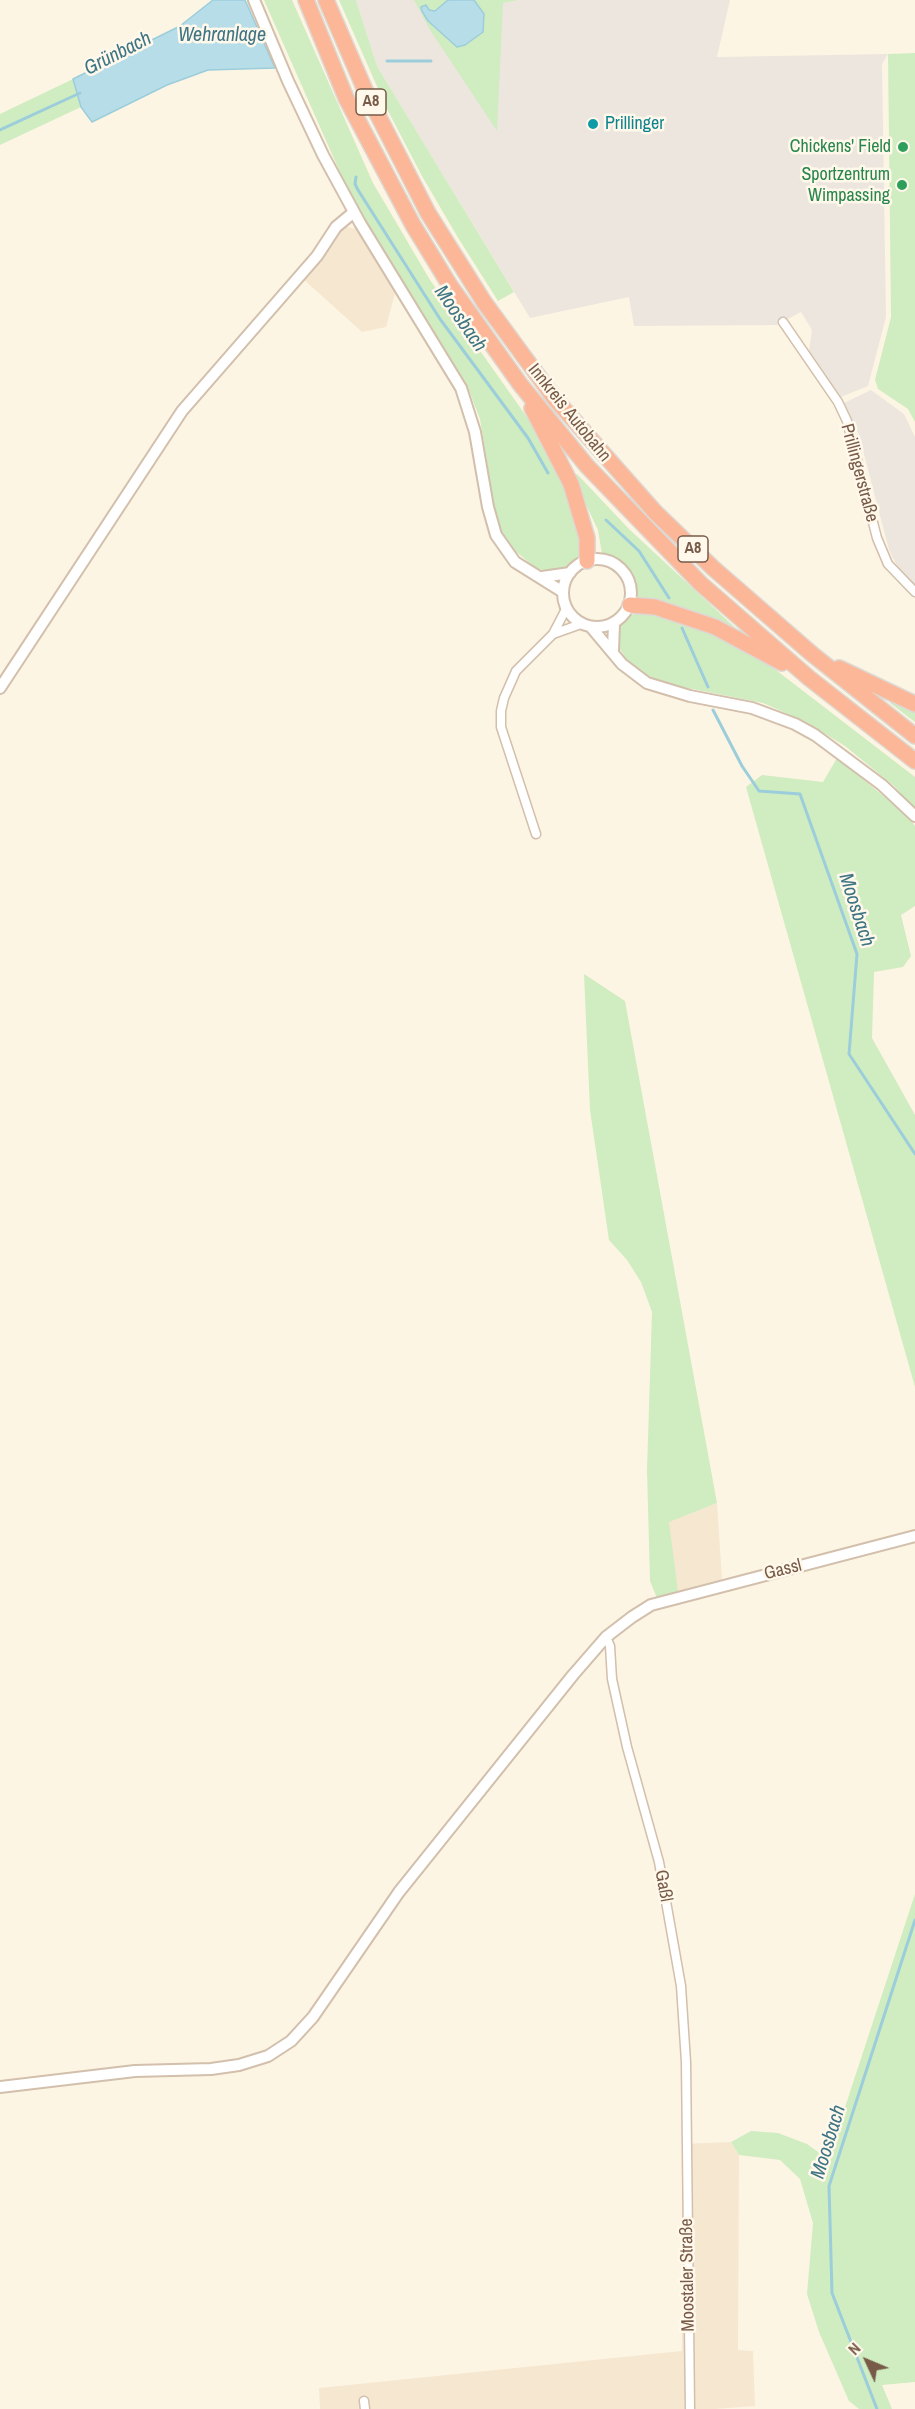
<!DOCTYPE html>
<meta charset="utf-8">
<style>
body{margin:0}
#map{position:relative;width:915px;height:2409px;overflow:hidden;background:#fdf5e3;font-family:"Archivo Narrow",sans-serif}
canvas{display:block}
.north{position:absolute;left:837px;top:2331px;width:60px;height:60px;-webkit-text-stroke:4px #fff8eb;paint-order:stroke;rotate:314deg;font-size:16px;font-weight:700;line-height:24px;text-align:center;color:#775b48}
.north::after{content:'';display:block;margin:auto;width:21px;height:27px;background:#775b48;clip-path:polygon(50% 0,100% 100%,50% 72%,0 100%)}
</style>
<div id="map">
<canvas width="915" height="2409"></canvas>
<div class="north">N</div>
</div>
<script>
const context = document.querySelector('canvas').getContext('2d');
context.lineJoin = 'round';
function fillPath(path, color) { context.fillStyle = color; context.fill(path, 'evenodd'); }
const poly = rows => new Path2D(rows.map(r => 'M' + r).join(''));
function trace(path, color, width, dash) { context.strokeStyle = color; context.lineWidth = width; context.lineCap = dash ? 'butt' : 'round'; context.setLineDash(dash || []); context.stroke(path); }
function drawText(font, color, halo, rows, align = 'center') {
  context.font = font + ' "Archivo Narrow",sans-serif'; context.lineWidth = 5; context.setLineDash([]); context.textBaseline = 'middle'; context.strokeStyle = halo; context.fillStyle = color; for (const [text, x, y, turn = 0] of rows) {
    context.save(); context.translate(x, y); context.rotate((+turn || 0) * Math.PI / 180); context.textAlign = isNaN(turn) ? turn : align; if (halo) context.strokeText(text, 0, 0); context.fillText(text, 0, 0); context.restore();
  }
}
fillPath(poly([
 [344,226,359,230,395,293,386,327,362,332,302,278],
 [717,1503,722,1579,678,1591,668,1521],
 [731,2142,739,2155,738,2350,753,2351,755,2406,715,2409,320,2409,319,2388,682,2351,682,2144]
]), '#f6e7d1');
fillPath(poly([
 [356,0,419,0,480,7,519,0,730,0,717,57,888,54,882,64,886,317,868,386,841,397,809,351,812,330,801,312,777,325,634,326,629,297,530,318,377,66],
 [871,390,904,414,915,437,915,585,897,566,889,550,859,435,844,403]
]), '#ede6de');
fillPath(poly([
 [264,0,292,0,373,183,430,280,529,420,564,478,574,525,585,539,584,555,569,569,553,573,536,568,515,551,498,529,480,419,466,383,350,195],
 [339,0,356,0,377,66,514,292,498,301,457,236,422,176,387,109],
 [414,0,519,0,503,3,497,131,430,30],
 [915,53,915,422,908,409,878,389,875,380,891,317,888,54],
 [73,79,81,107,0,145,0,114],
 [577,474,629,529,741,633,636,599,636,584,629,569,617,559,602,554,598,530,573,477],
 [642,611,718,633,759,657,915,777,915,809,894,786,845,746,804,721,763,703,658,682,630,664,617,645,619,627,629,616],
 [892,699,915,708,915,722,890,703],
 [837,758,908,816,915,826,915,906,901,915,911,956,903,967,874,972,872,1038,915,1115,915,1387,746,787,762,775,823,782],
 [584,974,625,1001,717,1503,669,1522,678,1591,657,1598,650,1581,647,1470,652,1312,641,1282,627,1260,609,1240,590,1110],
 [915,1894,915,2382,882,2385,892,2409,859,2409,849,2401,819,2332,807,2294,813,2223,800,2179,780,2160,739,2155,731,2142,751,2131,778,2133,807,2144,828,2159]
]), '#d0ecc1');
const water = poly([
 [213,0,245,0,275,68,208,70,167,85,92,122,81,107,73,79,180,26,213,0],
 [448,0,474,0,484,14,483,32,465,45,457,47,428,21,422,11,421,7,426,5,429,10,435,11,448,0]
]);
fillPath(water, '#b7dee8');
trace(water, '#9ccddb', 1.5);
trace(poly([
 [387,61,431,61],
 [0,130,80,93],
 [356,177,355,184,358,190,440,319,528,438,548,473],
 [606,520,639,551,669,598],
 [682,628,708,687],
 [713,710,742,766,759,791,800,794,857,954,849,1054,915,1154],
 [877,2409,832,2293,829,2186,915,1920]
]), '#9ccddb', 3);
const minor = poly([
 [783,322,838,402,847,421,877,538,888,564,915,592],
 [553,634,581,624],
 [536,834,501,727,501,711,504,698,516,671,553,634,566,609],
 [606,1637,610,1646,612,1679,627,1747,659,1862,681,1986,686,2062,690,2409],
 [364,2401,365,2409]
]);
const tertiary = poly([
 [254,0,288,81,323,155,360,223,461,388,475,432,488,507,496,535,515,562,563,592],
 '563 593a34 34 0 1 1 68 0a34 34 0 1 1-68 0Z',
 [542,577,570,573],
 [591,627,622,664,647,683,690,696,752,708,795,724,815,735,882,785,915,816],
 [613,650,614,624],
 [0,688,182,411,317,256,336,227,354,212],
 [0,2087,135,2071,211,2069,239,2065,268,2056,291,2041,313,2017,399,1892,573,1675,606,1637,632,1617,651,1605,915,1536]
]);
const motorway = poly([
 [306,0,346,98,413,225,449,284,520,384,587,466,701,584,809,678,915,761],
 [326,0,365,90,428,213,484,302,555,399,655,512,713,568,812,654,915,736],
 [532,408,571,484,587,538,587,561],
 [630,605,655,607,715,627,782,663],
 [839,668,915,704]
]);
trace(minor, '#d2bfac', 11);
trace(tertiary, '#d2bfac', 14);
trace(motorway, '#ded8d3', 18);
trace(minor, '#fff', 8);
trace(tertiary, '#fff', 10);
trace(motorway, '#fbb797', 15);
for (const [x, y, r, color] of [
 [593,124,6,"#0f9aa8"],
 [903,147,6,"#2e9e5b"],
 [902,185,6,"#2e9e5b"]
]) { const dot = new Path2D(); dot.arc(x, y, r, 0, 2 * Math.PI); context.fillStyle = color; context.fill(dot); trace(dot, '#fff8eb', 2); }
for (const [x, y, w] of [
 [371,102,30],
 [693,549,30]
]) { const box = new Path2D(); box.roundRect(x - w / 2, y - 13, w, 26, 4.5); context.fillStyle = '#fff8eb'; context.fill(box); trace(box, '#775b48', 1.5); }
drawText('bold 16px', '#775b48', null, [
 ["A8",371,102],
 ["A8",693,549]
]);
drawText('18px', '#0d838f', '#fff8eb', [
 ["Prillinger",605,124]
], 'left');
drawText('18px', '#27864d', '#fff8eb', [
 ["Chickens' Field",891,147],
 ["Sportzentrum",890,175],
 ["Wimpassing",890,196]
], 'right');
drawText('18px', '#775b48', '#fff8eb', [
 ["Innkreis Autobahn",569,413,51],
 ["Prillingerstraße",859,473,75],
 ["Gassl",783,1570,-14],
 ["Gaßl",663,1886,80],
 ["Moostaler Straße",688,2275,-91]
]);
drawText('italic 20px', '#3d7585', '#fff8eb', [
 ["Wehranlage",222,36],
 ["Grünbach",118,54,-27],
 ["Moosbach",460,319,55],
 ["Moosbach",856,910,72],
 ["Moosbach",829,2142,-73]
]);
</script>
